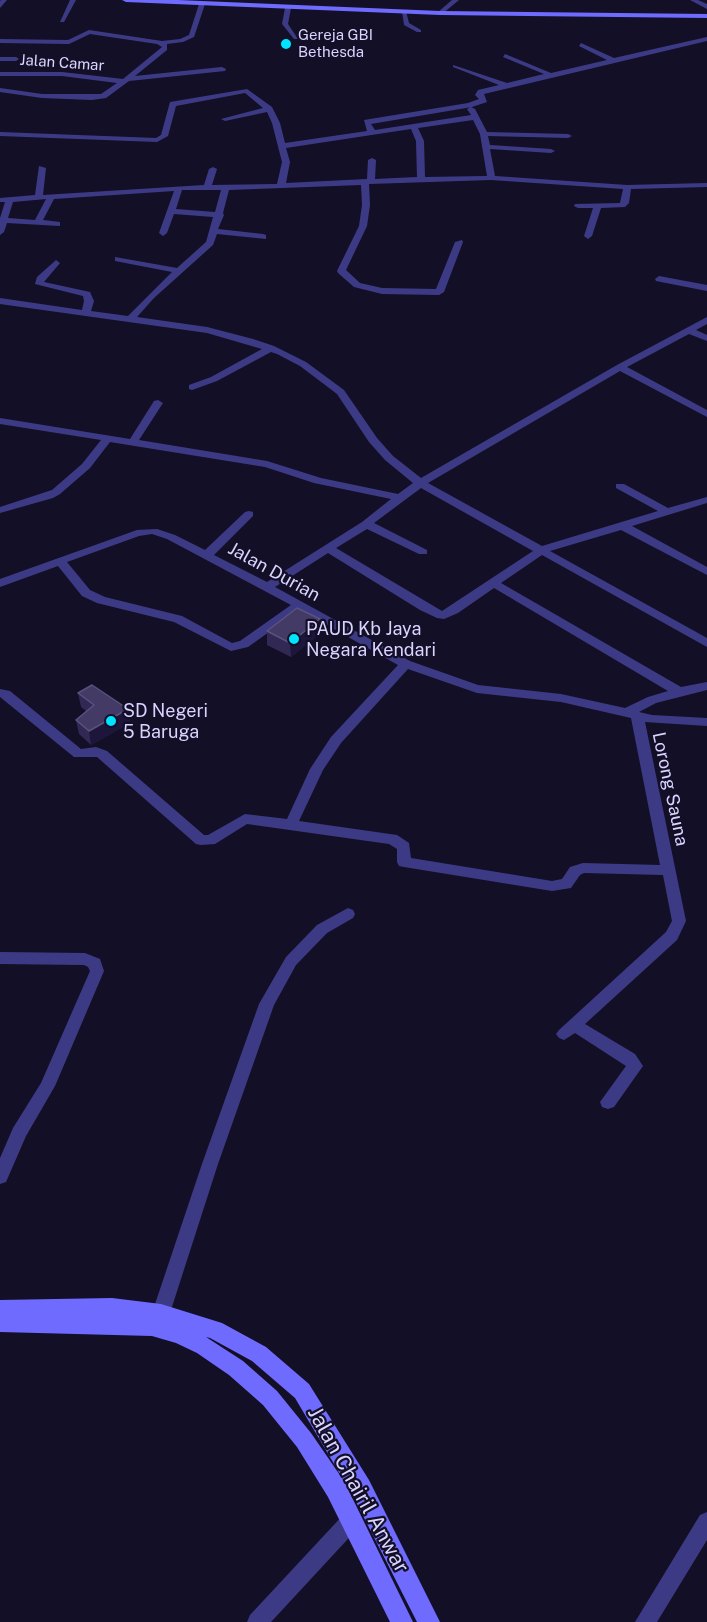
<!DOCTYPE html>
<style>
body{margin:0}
canvas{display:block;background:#130f26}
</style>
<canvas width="707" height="1622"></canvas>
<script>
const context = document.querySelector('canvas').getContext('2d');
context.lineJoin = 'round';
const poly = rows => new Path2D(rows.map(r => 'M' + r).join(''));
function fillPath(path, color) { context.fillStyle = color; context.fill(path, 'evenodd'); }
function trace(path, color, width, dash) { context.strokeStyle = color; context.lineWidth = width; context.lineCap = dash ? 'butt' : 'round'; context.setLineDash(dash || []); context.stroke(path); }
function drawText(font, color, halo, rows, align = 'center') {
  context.font = font + ' "Public Sans",sans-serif'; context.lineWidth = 4.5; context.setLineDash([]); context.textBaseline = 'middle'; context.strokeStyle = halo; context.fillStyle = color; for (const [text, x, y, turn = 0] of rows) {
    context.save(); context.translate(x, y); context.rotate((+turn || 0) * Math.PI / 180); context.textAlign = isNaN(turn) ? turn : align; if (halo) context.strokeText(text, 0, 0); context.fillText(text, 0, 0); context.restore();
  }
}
fillPath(poly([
 [1,0,7,0,0,8,0,1,1,0],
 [70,0,76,0,64,22,60,22,70,0],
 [452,0,459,0,442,14,438,14,438,12,452,0],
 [690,0,698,0,707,4,707,9,690,0],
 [202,2,205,4,194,37,183,42,167,44,167,50,135,76,222,67,226,69,225,71,129,81,106,98,92,100,42,98,0,92,0,88,42,94,101,94,117,83,62,76,0,76,0,72,62,72,123,79,162,47,157,44,90,34,69,44,0,43,0,39,68,40,89,30,162,41,180,39,189,35,199,4,202,2],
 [288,6,291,8,288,24,298,39,294,39,282,24,285,8,288,6],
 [402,11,406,11,409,23,421,30,421,32,417,32,404,25,402,11],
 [707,37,707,41,484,94,487,102,472,107,371,124,375,130,471,115,467,109,471,107,475,109,487,132,568,134,572,136,568,138,488,136,490,145,551,149,555,151,551,153,490,149,495,176,627,185,707,183,707,187,631,189,629,203,625,207,601,208,592,236,588,239,584,236,593,208,578,208,574,206,575,204,620,203,623,189,491,180,369,184,370,205,367,226,346,270,360,283,382,288,436,289,455,242,462,240,463,242,444,292,439,295,382,294,354,287,338,273,337,271,359,226,362,205,361,185,229,190,223,213,224,215,218,229,263,234,266,235,266,239,217,234,213,245,154,298,137,317,207,327,253,339,274,346,306,362,344,390,377,438,393,456,421,478,617,365,707,317,707,324,696,330,707,335,707,341,689,334,627,367,707,410,707,417,620,371,428,483,542,546,658,511,616,488,616,484,624,484,668,508,707,497,707,503,632,526,707,567,707,575,621,530,550,551,707,638,707,647,542,555,501,583,681,687,707,682,707,690,656,703,639,712,652,715,707,718,707,726,645,722,686,921,677,940,585,1024,635,1054,643,1066,614,1107,608,1109,602,1107,600,1102,626,1066,575,1033,564,1040,559,1038,556,1034,559,1030,666,932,672,921,663,875,584,873,580,875,571,888,552,891,404,867,399,866,397,862,397,849,389,844,247,824,215,844,201,845,196,844,97,757,74,757,0,697,0,689,10,691,81,749,96,747,107,751,204,835,208,835,245,814,287,819,310,769,331,737,398,665,300,610,248,647,231,651,174,622,97,603,82,596,58,566,0,587,0,579,137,530,157,529,175,535,205,550,245,512,249,511,253,512,253,516,214,555,267,582,362,522,391,499,314,483,265,467,110,442,90,468,60,494,53,498,0,513,0,507,52,490,82,464,101,440,0,424,0,418,130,439,154,401,158,400,163,403,139,440,267,461,321,478,398,494,413,483,385,460,369,442,337,394,300,366,277,354,271,352,217,381,192,390,189,389,189,385,211,377,262,349,207,333,0,304,0,298,82,310,84,301,83,296,35,284,37,277,56,260,60,263,44,282,90,292,94,301,91,311,128,316,172,272,115,261,115,257,177,268,206,242,213,217,174,214,167,233,163,236,159,233,174,191,54,199,43,220,60,222,60,226,7,223,4,232,0,235,0,218,5,202,0,202,0,198,35,195,39,166,46,168,43,195,204,185,209,169,213,167,217,169,212,185,277,184,282,162,272,123,267,112,225,121,221,119,263,108,245,93,176,106,168,136,157,142,0,136,0,132,156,138,161,135,170,102,247,89,272,107,280,123,285,143,367,131,364,120,468,103,479,99,475,95,478,90,499,85,453,67,453,65,507,83,544,74,503,57,505,54,551,73,607,60,579,46,581,43,614,58,707,37],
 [473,120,480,134,487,176,425,177,424,141,418,128,473,120],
 [411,129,416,141,417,177,375,179,376,160,372,158,368,160,367,179,286,183,290,162,286,148,411,129],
 [182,190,221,190,215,212,176,209,182,190],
 [46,199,35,220,8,218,13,202,46,199],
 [421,488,533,551,442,611,336,548,367,529,419,554,427,554,427,550,374,523,421,488],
 [152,534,167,539,291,605,240,641,232,643,182,616,105,597,90,590,67,562,139,536,152,534],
 [328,553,420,610,437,618,444,619,458,613,494,588,668,691,648,697,625,708,561,694,478,685,410,661,275,587,328,553],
 [408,669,477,693,561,702,631,718,660,865,583,863,570,867,562,879,552,881,411,858,409,843,397,835,299,821,323,770,341,743,408,669],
 [0,57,16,57,19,59,16,61,0,61,0,57],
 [659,276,707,285,707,291,656,281,655,279,659,276],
 [348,908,353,910,355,914,353,918,327,933,296,965,274,1005,218,1164,170,1313,167,1319,161,1321,155,1319,152,1313,202,1164,259,1004,286,957,317,925,348,908],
 [0,952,85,953,100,959,104,971,55,1086,26,1136,6,1182,0,1184,0,1158,13,1128,41,1083,90,971,88,967,84,965,0,964,0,952],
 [352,1510,359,1513,362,1520,359,1527,271,1622,247,1622,250,1615,345,1513,352,1510],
 [707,1512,707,1540,657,1622,635,1622,700,1515,707,1512]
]), '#3d3a85');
fillPath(poly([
 [122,0,178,0,440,11,707,14,707,18,440,15,126,2,122,0],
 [112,1298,161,1304,222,1323,266,1347,309,1384,369,1480,440,1622,417,1622,353,1496,295,1398,252,1361,210,1338,206,1337,243,1361,277,1391,311,1433,344,1481,413,1622,390,1622,328,1497,297,1447,263,1405,229,1375,197,1353,176,1343,152,1336,0,1332,0,1300,112,1298]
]), '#6f6bff');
fillPath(poly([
 [320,619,321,633,291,657,267,645,267,631],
 [78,693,128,709,130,723,91,745,79,734,76,720,86,711,81,707]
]), '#312854');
fillPath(poly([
 [320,619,321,633,291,657,290,643],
 [128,709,130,723,91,745,89,731]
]), '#1d163a');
const building = poly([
 [297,608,320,619,290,643,267,631,297,608],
 [92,685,128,709,89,731,76,720,94,705,78,693,92,685]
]);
fillPath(building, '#433a66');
trace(building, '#5a527e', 1.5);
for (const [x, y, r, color] of [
 [286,44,6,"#00e5ff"],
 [294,639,6,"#00e5ff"],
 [111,721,6,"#00e5ff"]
]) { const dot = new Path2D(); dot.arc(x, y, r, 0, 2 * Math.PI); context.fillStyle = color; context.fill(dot); trace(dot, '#130f26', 2); }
drawText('15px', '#d9d4ff', '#130f26', [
 ["Gereja GBI",298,35],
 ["Bethesda",298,52]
], 'left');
drawText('15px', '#d9d4ff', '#130f26', [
 ["Jalan Camar",62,63,4]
]);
drawText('18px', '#d9d4ff', '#130f26', [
 ["Jalan Durian",274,572,29],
 ["Lorong Sauna",670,789,78]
]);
drawText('18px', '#d9d4ff', '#130f26', [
 ["PAUD Kb Jaya",306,629],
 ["Negara Kendari",306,650],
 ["SD Negeri",123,711],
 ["5 Baruga",123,732]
], 'left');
drawText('21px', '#d9d4ff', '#130f26', [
 ["Jalan Chairil Anwar",358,1490,61]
]);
</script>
